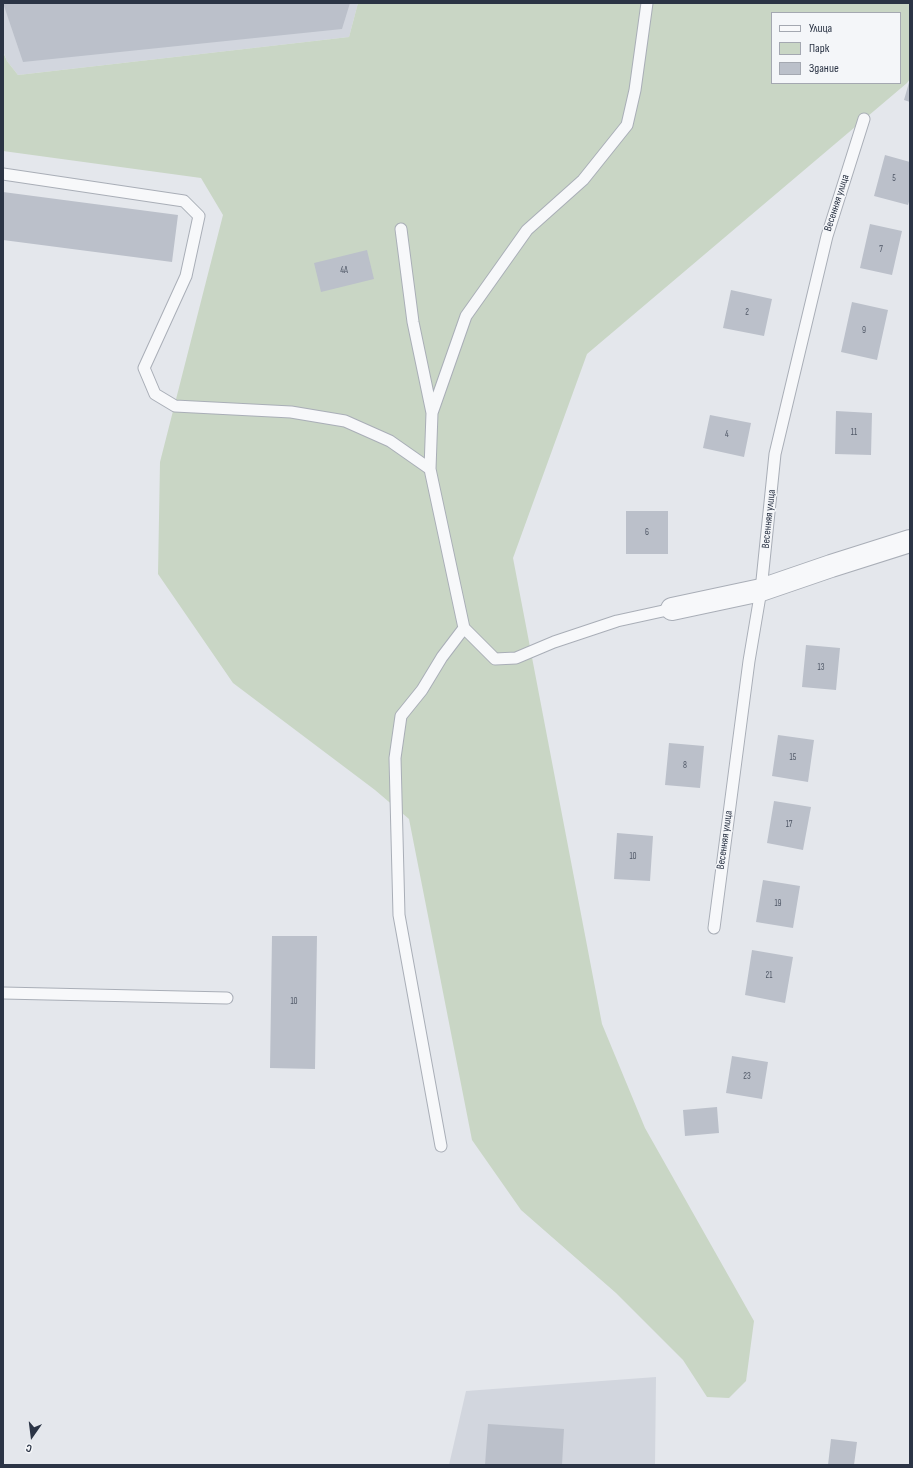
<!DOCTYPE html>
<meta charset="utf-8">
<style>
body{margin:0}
#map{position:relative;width:913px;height:1468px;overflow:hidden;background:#e4e7ec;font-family:"Sofia Sans Condensed",sans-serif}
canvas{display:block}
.frame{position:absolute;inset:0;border:4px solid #2b3445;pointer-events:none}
.legend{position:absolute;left:771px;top:12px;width:130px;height:72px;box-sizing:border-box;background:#f4f6f9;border:1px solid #a4a8b1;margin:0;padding:5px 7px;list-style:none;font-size:12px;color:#2b3445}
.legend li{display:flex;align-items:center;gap:8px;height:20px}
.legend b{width:20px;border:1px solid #a4a8b1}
.north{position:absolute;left:12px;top:1416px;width:40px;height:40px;-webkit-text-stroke:3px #f4f6f9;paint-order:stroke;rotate:194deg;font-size:11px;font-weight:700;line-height:16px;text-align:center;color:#2b3445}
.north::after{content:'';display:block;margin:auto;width:14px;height:18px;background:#2b3445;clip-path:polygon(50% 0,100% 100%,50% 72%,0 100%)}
</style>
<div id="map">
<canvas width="913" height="1468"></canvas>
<div class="frame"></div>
<ul class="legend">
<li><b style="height:5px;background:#f7f8fa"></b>Улица</li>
<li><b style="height:11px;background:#c9d6c5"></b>Парк</li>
<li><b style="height:11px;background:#bbc0ca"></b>Здание</li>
</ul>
<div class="north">С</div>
</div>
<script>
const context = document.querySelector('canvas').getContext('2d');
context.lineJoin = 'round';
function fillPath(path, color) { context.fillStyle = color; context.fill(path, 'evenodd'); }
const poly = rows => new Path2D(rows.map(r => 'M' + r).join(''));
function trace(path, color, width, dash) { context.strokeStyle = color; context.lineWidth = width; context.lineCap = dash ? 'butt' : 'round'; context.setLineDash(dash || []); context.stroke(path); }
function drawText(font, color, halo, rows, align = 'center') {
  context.font = font + ' "Sofia Sans Condensed",sans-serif'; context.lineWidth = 3; context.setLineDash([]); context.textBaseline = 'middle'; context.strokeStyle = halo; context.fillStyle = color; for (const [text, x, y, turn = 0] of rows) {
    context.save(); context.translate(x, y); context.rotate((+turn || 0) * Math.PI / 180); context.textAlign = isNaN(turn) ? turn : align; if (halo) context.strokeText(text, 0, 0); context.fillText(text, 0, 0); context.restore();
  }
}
fillPath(poly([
 [3,3,358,3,349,37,18,75,7,61,3,51],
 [656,1377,655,1465,449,1465,466,1391]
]), '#d2d6de');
fillPath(poly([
 [358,3,910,3,910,79,907,83,587,354,513,558,602,1024,645,1128,754,1321,746,1381,729,1398,707,1397,683,1360,616,1293,521,1210,472,1140,409,819,375,790,233,683,158,574,160,462,223,215,201,178,3,151,3,52,7,61,18,75,349,37],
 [772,13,900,13,900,83,772,83]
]), '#c9d6c5');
fillPath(poly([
 [3,3,350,3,342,29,23,62],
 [910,79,910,102,904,100],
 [885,155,910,162,910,198,908,205,874,196],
 [3,192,178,215,172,262,3,240],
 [870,224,902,231,892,275,860,268],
 [367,250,374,279,321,292,314,263],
 [731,290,772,299,764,336,723,328],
 [852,302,888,310,877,360,841,352],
 [836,411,872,413,871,455,835,454],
 [710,415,751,423,744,457,703,448],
 [626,511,668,511,668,554,626,554],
 [806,645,840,648,836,690,802,687],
 [778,735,814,740,808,782,772,776],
 [669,743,704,746,700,788,665,785],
 [774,801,811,807,803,850,767,843],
 [617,833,653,836,650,881,614,879],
 [763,880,800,886,793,928,756,922],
 [272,936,317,936,315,1069,270,1068],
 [752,950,793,957,785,1003,745,995],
 [732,1056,768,1062,762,1099,726,1093],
 [717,1107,719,1133,685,1136,683,1110],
 [488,1424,564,1429,562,1465,485,1465],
 [831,1439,857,1442,854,1465,828,1465]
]), '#bbc0ca');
const service = poly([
 [3,174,184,201,199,216,186,276,144,368,155,394,175,406,291,412,345,421,390,441,430,469],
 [401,229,413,322,432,413],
 [464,628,495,659,516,658,554,642,617,621,672,609],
 [714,928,749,661,761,590,775,454,827,236,864,119],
 [3,993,227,998],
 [441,1146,399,915,395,758,401,716,422,690,442,657,464,628,430,469,432,413,466,316,527,230,583,180,627,125,635,90,647,3]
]);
const minor = poly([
 [672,609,761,590,831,566,910,541]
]);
trace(service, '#a9aeb7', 13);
trace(minor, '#a9aeb7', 24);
trace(service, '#f7f8fa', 11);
trace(minor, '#f7f8fa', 22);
drawText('9px', '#4f5766', null, [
 ["5",894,179],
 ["7",881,250],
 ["4А",344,271],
 ["2",747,313],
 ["9",864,331],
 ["11",854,433],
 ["4",727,435],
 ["6",647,533],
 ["13",821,668],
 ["15",793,758],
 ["8",685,766],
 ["17",789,825],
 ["10",633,857],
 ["19",778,904],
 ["21",769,976],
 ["10",294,1002],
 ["23",747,1077]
]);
drawText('11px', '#2b3445', '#f4f6f9', [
 ["Весенняя улица",837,203,-72],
 ["Весенняя улица",769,519,-84],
 ["Весенняя улица",725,840,-82]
]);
</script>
